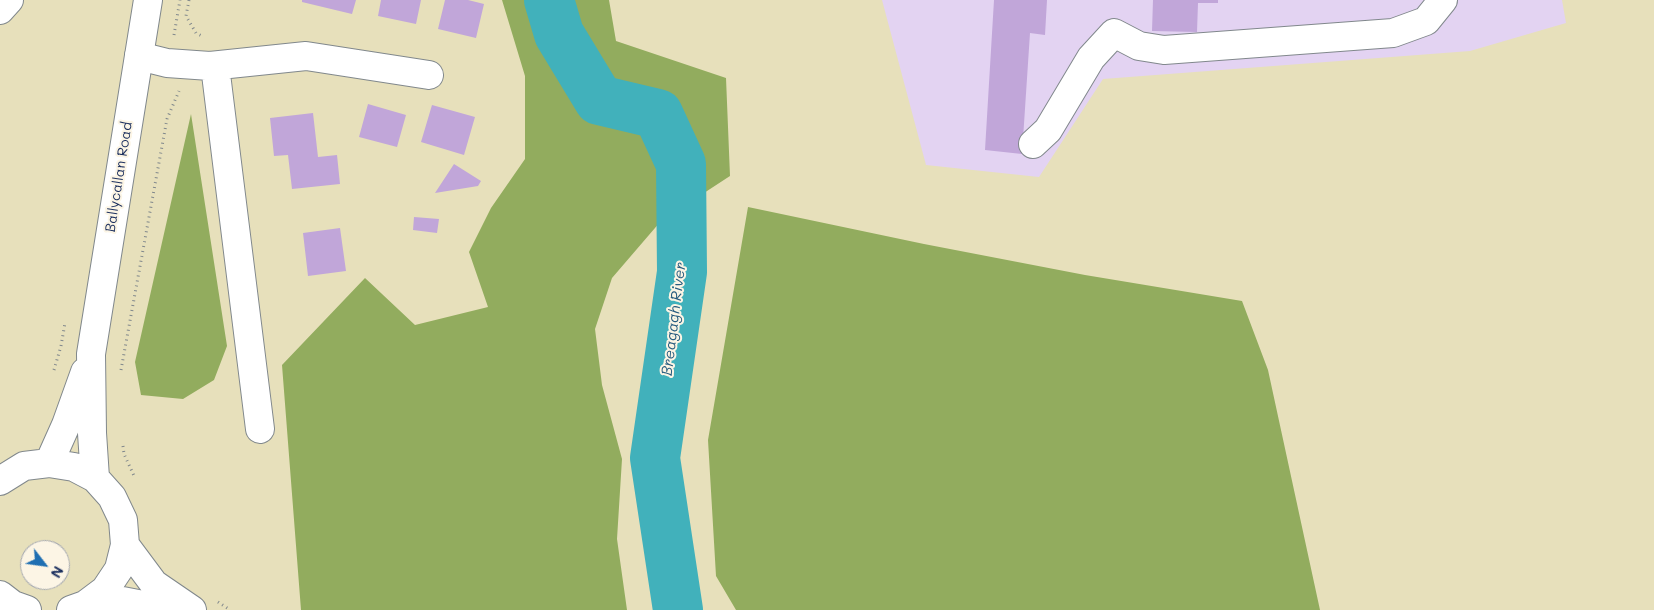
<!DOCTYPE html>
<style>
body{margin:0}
#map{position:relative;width:1654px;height:610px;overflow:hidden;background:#e7e0bb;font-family:Mali,sans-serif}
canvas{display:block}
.north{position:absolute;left:20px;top:540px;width:50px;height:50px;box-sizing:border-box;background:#fcf5e5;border:1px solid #a2a6af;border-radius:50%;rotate:120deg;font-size:14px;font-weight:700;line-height:20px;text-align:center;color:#1b2f5e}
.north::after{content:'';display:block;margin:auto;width:18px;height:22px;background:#1f6fb2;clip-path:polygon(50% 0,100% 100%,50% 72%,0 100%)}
</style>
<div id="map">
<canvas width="1654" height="610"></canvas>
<div class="north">N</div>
</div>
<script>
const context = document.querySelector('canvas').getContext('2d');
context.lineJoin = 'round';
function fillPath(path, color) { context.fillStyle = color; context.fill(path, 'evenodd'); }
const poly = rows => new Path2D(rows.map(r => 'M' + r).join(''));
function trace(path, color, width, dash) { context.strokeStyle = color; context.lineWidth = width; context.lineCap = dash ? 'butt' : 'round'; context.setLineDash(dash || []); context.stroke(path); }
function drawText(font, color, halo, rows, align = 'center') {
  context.font = font + ' Mali,sans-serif'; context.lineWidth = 4; context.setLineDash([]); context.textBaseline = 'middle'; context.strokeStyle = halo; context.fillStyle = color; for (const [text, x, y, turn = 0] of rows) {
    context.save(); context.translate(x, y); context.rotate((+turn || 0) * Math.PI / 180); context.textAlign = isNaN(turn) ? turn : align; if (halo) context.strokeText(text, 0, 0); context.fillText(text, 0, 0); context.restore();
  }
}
fillPath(poly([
 [882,0,1562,0,1566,23,1470,51,1103,79,1039,177,926,165]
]), '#e3d3f2');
fillPath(poly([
 [502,0,609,0,616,41,726,78,730,176,661,221,612,278,595,329,602,385,622,459,617,539,627,610,301,610,282,365,365,278,415,325,488,307,469,252,491,208,525,159,525,76],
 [191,114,227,346,214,380,183,399,141,395,135,362],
 [748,207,924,244,1085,275,1242,301,1268,370,1320,610,736,610,716,576,708,440]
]), '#92ac5e');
trace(poly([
 [549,0,559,34,599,100,658,114,681,164,682,272,655,458,678,610]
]), '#41b1bb', 50);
fillPath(poly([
 [302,0,356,0,352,14,302,2],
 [381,0,421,0,416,24,378,16],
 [445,0,468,0,484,4,476,38,438,29],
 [994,0,1047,0,1045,35,1030,33,1022,154,985,150],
 [1153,0,1218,0,1218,3,1198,3,1197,32,1152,31],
 [368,104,406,115,397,147,359,137],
 [432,105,475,117,464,155,421,142],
 [313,113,318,157,337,155,340,184,292,189,288,155,274,156,270,118],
 [454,164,481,181,478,186,435,193],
 [414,217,439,219,437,233,413,230],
 [340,228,346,271,308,276,303,233]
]), '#c1a6d9');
const minor = poly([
 [0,10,9,0],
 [139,56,167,63,210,66,306,56,429,75],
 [215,66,260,429],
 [1033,144,1048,130,1091,58,1114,33,1139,46,1164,50,1393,33,1426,21,1443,0]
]);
const major = poly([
 [49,463,66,425,85,372],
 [95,478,92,433,91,354,148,0],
 [0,481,24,466,49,463,74,467,95,478,112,497,123,520,125,545,119,569,105,590,85,605,71,610],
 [125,545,154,584,192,610],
 [0,595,13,605,27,610],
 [85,605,112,599,143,605,153,610]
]);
trace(minor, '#81888c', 30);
trace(major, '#81888c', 30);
trace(poly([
 [189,0,186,16,196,33,204,37],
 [174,35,180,0],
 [54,370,61,346,65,323],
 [121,370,167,119,179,91],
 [123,446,124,454,135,478],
 [218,602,230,610]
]), '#81888c', 3, [1, 4]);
trace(minor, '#fff', 28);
trace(major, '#fff', 28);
drawText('14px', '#1b2f5e', '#fcf5e5', [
 ["Ballycallan Road",119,177,-81]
]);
drawText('italic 15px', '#285c7f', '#fcf5e5', [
 ["Breagagh River",674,319,-83]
]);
</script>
